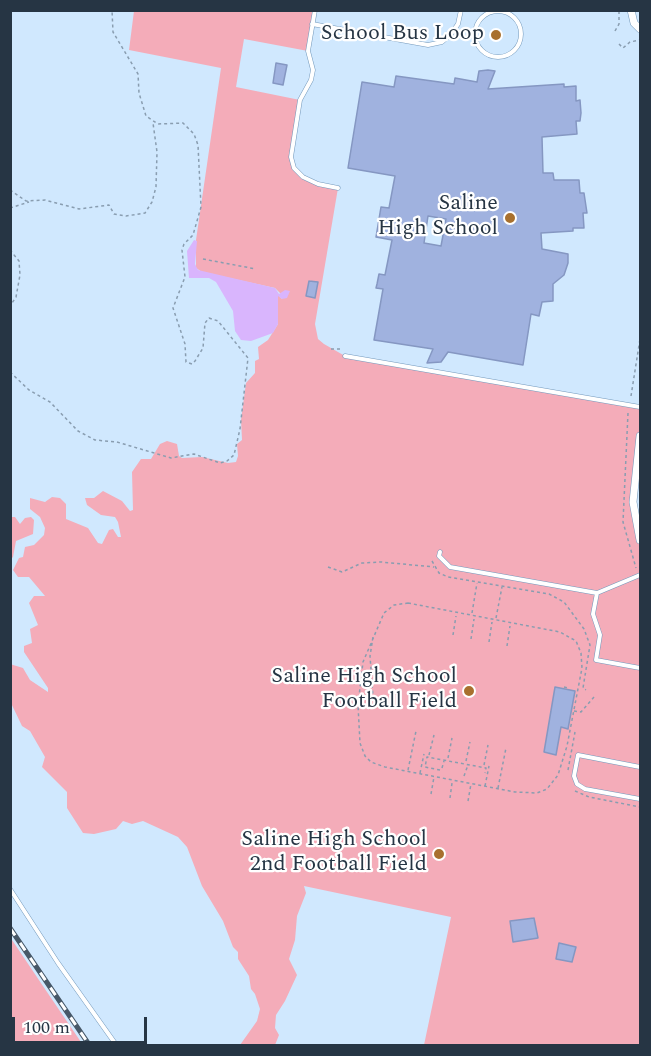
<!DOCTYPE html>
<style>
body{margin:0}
#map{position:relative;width:651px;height:1056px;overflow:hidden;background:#d0e8fe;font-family:Spectral,serif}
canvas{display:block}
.frame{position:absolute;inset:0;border:12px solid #263544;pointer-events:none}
.scale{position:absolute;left:12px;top:1017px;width:135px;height:27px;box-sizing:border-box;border:3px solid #263544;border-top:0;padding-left:8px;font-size:18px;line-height:21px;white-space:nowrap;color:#263544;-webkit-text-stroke:4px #fff;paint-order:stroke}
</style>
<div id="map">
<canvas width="651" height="1056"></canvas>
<div class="frame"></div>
<div class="scale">100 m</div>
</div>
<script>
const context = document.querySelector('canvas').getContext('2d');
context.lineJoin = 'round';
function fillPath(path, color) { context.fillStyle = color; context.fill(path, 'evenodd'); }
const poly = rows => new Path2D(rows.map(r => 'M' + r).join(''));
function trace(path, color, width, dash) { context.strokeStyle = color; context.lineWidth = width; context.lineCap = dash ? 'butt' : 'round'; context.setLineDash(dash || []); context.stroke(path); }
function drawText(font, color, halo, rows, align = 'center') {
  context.font = font + ' Spectral,serif'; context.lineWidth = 4.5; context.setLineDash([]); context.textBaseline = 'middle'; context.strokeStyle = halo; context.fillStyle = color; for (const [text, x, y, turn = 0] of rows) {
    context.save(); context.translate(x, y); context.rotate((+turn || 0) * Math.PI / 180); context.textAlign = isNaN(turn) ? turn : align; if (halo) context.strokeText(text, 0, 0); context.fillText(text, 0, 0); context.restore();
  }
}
fillPath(poly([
 [134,11,315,11,308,51,244,39,236,87,300,100,291,149,292,165,302,177,338,188,315,324,318,339,324,344,345,356,640,407,640,436,633,487,640,540,640,1045,424,1045,451,917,304,886,306,893,297,916,295,940,289,959,297,975,285,1001,276,1015,275,1028,279,1035,275,1045,240,1045,257,1021,260,1009,255,994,251,989,249,976,238,959,238,952,233,947,223,921,202,886,187,847,178,837,143,821,132,824,123,821,116,829,94,834,83,833,67,808,67,792,42,767,45,757,30,731,22,726,11,703,10,664,23,668,30,680,48,692,48,688,24,652,24,646,32,643,30,629,38,625,29,603,34,596,45,596,29,577,18,577,13,570,19,558,23,557,25,547,34,545,44,535,45,528,40,517,30,509,30,498,45,502,52,497,60,498,66,504,66,519,88,528,98,543,102,544,109,530,113,529,118,537,121,537,118,522,115,517,101,515,87,505,85,498,94,498,103,491,122,501,130,511,133,510,132,472,141,459,151,459,160,444,167,441,177,444,179,456,182,458,202,457,228,463,236,462,238,456,237,444,242,440,241,420,246,383,255,373,255,361,259,359,258,347,268,340,278,324,278,295,282,299,281,294,275,288,202,272,196,268,196,240,221,68,129,50],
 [11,517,15,517,20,524,25,518,31,517,34,520,33,534,16,541,13,557,11,559],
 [10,937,47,992,83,1045,11,1045]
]), '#f4acb9');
fillPath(poly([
 [194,240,197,241,195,264,198,270,275,288,279,294,285,290,290,291,287,298,282,299,278,296,278,324,273,333,251,341,241,340,235,331,233,311,216,282,209,278,189,278,187,251]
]), '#d9b5fd');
const building = poly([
 [276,63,287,65,283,85,273,83,276,63],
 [488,70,495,71,488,89,564,84,564,87,576,86,576,101,580,100,581,113,580,121,576,121,577,134,542,137,543,173,553,173,554,180,579,180,580,193,584,193,587,213,583,213,584,228,573,228,573,231,541,233,542,249,568,254,568,263,564,275,553,284,553,301,542,302,539,316,531,314,523,365,448,352,441,362,427,363,433,349,374,340,383,289,376,288,377,284,379,274,385,275,392,240,376,237,381,207,389,208,395,176,348,168,362,82,394,87,396,76,454,84,455,78,477,82,479,71,488,70],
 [428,216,446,219,441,246,424,243,428,216],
 [309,281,318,282,315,298,306,296,309,281],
 [555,687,575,691,568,729,561,727,556,755,544,752,555,687],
 [534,918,538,938,513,942,510,921,534,918],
 [559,943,576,947,572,962,556,959,559,943]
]);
fillPath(building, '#a0b2df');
trace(building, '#8597c2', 1.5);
const lane = poly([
 [315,10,308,51,313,70,311,80,300,100,291,157,294,168,303,177,318,184,338,188],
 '475 34a23 23 0 1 1 46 0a23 23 0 1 1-46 0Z',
 [312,24,428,45,442,42,451,34,458,24,461,10],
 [345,356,640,407],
 [440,552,439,556,450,567,597,593,593,614,600,635,596,660,640,668],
 [597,593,640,575],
 [640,767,578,755,574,776,577,784,585,789,640,799],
 [10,889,58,963,117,1046]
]);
const street = poly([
 [631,10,634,23,640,29],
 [640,436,633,502,640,540]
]);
trace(lane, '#7399bc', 5);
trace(street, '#7399bc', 8);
trace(poly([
 [615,31,619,24,619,10],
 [619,44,623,48,630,42,640,40],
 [10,190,26,201,45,200,79,209,109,205,114,214,126,216,145,213,152,202,156,187,157,152,153,123],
 [10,208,29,202],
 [10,250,19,261,20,275,16,297,10,306],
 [203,259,256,269],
 [331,349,343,349],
 [10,372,29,390,50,402,78,431,95,440,117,442,171,458,194,454,220,463,227,461,234,455,240,429,248,358,218,321,209,318,205,323,203,348,195,361,192,364,186,362,185,344,173,308,185,277,182,250,184,244,193,235,201,207,198,145,194,134,183,123,158,124,146,116,139,93,138,74,113,32,112,10],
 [631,396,640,339],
 [628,413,623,522,636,568],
 [432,561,439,573,448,577,549,594,564,602,584,629,590,645,583,688,586,690],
 [328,567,342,572,362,563,381,562,434,567],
 [408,603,560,632,576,641,581,653,582,668,567,746,558,775,547,789,537,793,515,792,385,767,371,762,365,756,360,743,358,705,363,662,384,613,394,605,408,603],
 [472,613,477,583],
 [496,618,502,587],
 [453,635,456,616],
 [373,637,370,656,373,697,378,704,388,707],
 [471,639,474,619],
 [489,642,492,622],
 [507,646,510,626],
 [564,687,568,688],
 [574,711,581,712,594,697],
 [429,755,434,735],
 [448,758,452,738],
 [466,761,470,742],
 [484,765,488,745],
 [442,768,444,761],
 [408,770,416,731],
 [440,770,425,767,427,757,486,768,485,773],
 [568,770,575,732],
 [420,773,424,754],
 [464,776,468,765],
 [485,786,489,766],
 [498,788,506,748],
 [575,791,589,797,640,807],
 [431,794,434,777],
 [450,798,452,783],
 [468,801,471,784]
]), '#899db0', 1.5, [3, 3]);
trace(lane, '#fff', 4);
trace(street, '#fff', 7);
const rail = poly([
 [10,928,90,1046]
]);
trace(rail, '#475868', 5);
trace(rail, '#fff', 3, [9]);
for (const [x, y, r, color] of [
 [496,35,6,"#a8702e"],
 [510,218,6,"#a8702e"],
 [469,691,6,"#a8702e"],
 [439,854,6,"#a8702e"]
]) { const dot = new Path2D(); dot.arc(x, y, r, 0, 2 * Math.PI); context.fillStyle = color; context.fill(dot); trace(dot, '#fff', 2); }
drawText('22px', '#263544', '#fff', [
 ["School Bus Loop",484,35],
 ["Saline",498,205],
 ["High School",498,230],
 ["Saline High School",457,678],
 ["Football Field",457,703],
 ["Saline High School",427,841],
 ["2nd Football Field",427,866]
], 'right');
</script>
